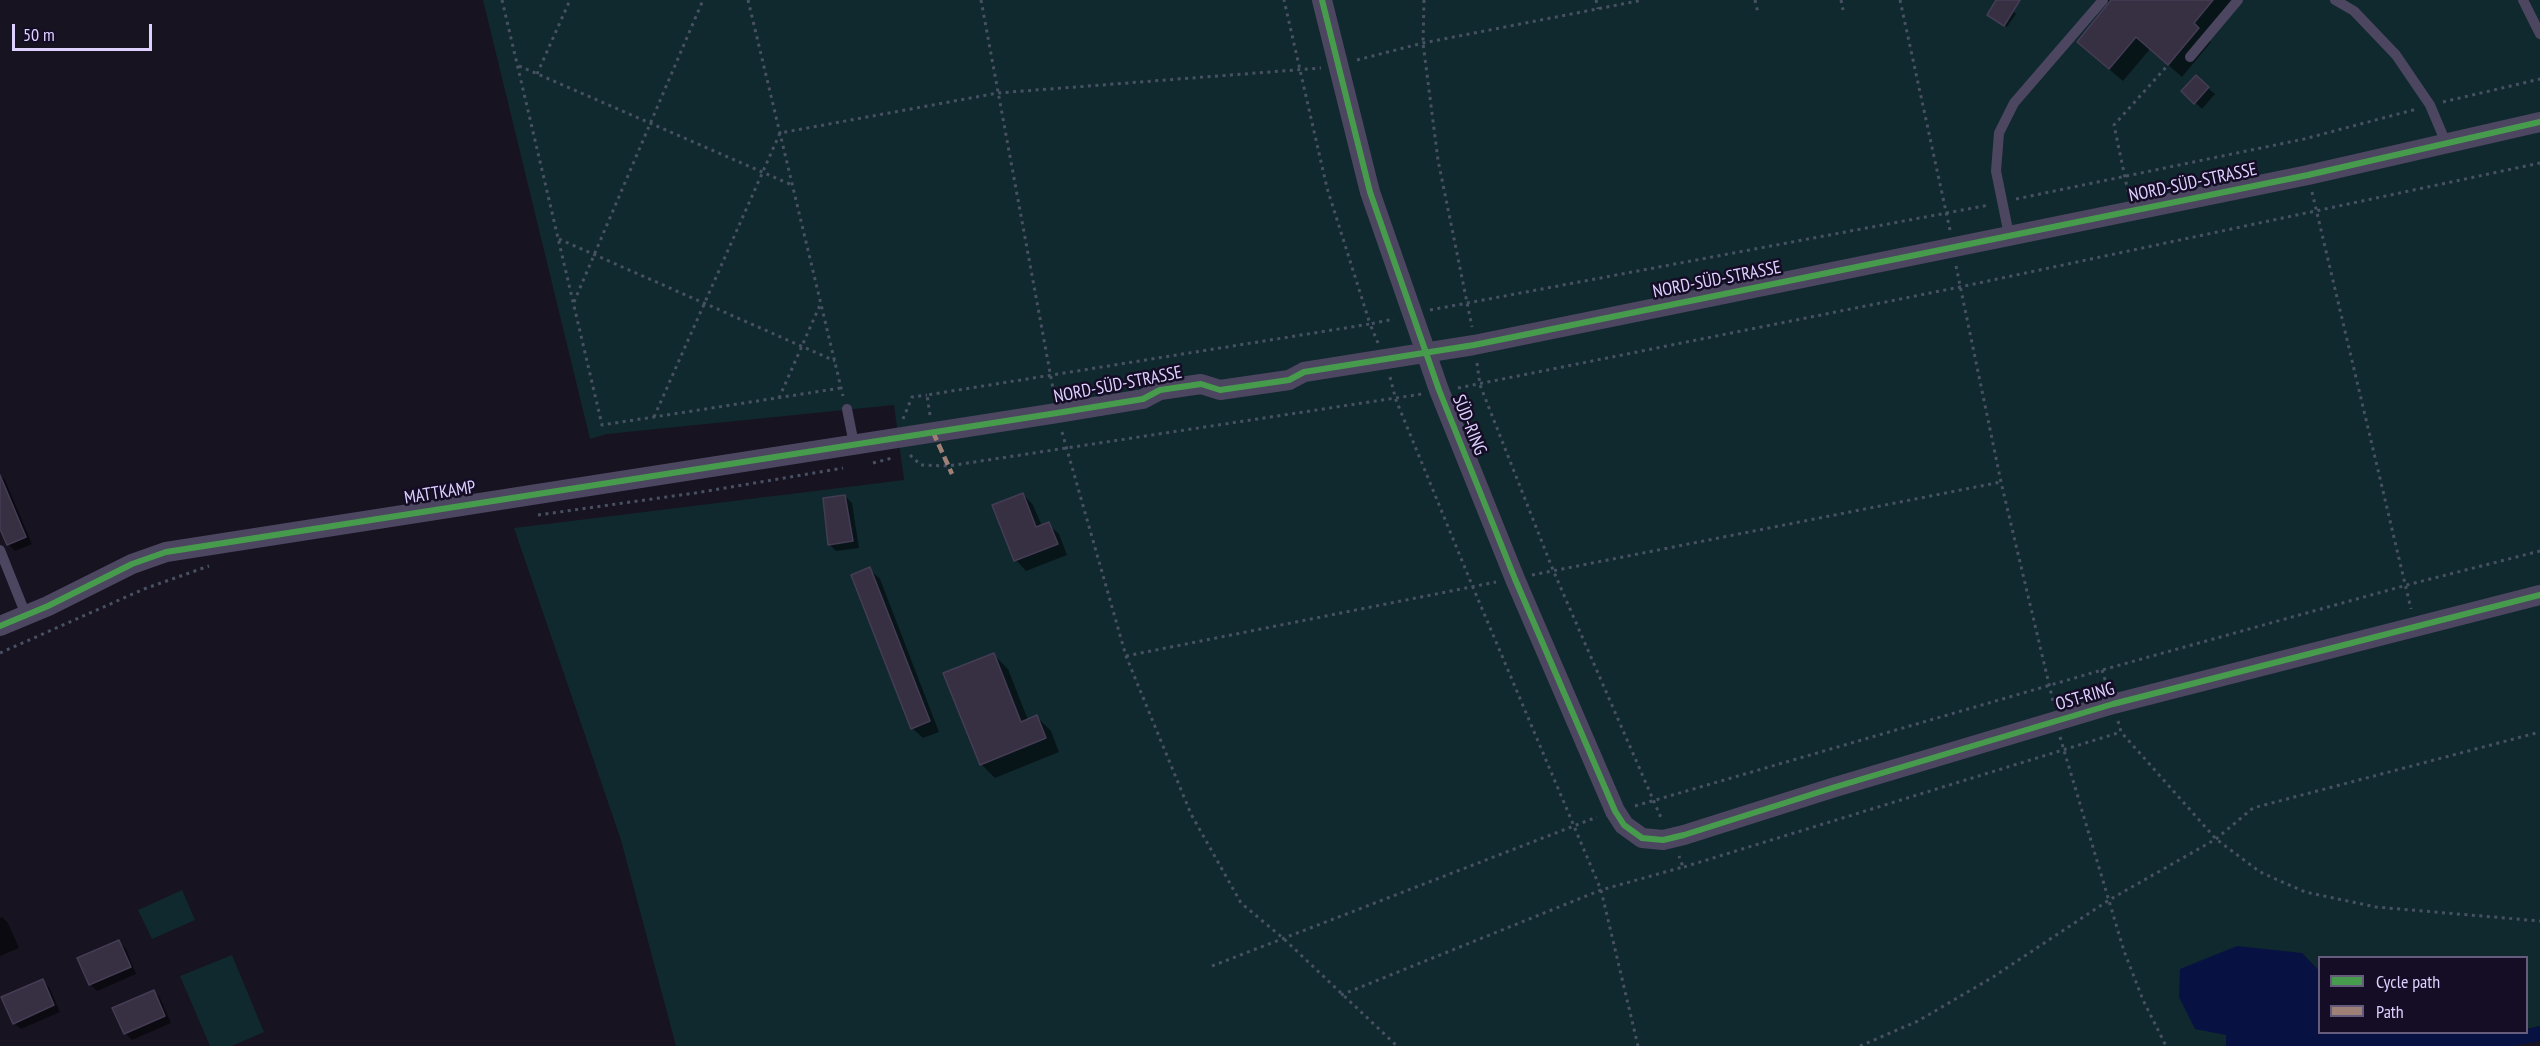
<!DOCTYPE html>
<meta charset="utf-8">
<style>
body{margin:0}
#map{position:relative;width:2540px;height:1046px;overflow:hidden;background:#171320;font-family:"PT Sans Narrow",sans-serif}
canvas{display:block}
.legend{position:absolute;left:2318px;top:956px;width:210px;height:78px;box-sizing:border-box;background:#150d26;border:2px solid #655b7d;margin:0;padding:8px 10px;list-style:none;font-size:18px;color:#ded1ff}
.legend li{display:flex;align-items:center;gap:12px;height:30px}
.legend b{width:30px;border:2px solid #655b7d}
.scale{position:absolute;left:12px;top:24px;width:140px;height:27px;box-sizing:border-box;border:3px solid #ded1ff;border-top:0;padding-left:8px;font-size:18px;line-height:21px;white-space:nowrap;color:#ded1ff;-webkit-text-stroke:4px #150d26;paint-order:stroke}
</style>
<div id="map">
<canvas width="2540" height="1046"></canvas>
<ul class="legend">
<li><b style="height:8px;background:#469c4c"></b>Cycle path</li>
<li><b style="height:8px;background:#9e8076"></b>Path</li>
</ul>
<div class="scale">50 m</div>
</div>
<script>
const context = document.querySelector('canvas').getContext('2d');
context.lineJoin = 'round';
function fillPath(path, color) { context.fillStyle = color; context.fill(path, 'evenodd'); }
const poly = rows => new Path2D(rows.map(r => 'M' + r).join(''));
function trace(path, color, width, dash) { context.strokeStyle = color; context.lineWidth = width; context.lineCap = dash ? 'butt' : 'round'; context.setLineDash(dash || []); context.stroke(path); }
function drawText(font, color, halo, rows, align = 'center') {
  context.font = font + ' "PT Sans Narrow",sans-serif'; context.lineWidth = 5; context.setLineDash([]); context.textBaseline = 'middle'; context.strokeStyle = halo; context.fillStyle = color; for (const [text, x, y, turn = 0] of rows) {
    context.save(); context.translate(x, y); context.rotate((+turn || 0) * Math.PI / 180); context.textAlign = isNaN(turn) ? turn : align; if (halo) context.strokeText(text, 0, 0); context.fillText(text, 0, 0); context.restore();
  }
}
fillPath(poly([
 [483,0,2540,0,2540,1026,2527,1029,2526,958,2320,958,2319,971,2302,953,2227,1035,2226,1046,676,1046,621,840,514,528,904,480,894,405,607,434,590,439],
 [182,890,195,920,152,939,138,910],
 [232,955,264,1032,232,1046,210,1046,180,976]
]), '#10292e');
fillPath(poly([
 [2237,946,2302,953,2319,971,2320,1032,2506,1033,2526,1032,2527,1029,2540,1026,2540,1041,2514,1046,2226,1046,2226,1035,2195,1029,2179,997,2180,969]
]), '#081242');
fillPath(poly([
 [2107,0,2238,0,2206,37,2211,42,2182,77,2150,49,2123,81,2092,55,2110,3],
 [2013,11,2016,14,2007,27,1992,17],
 [2208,88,2215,94,2202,109,2183,91],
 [0,475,5,480,32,544,15,551,8,544,0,525],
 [1023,494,1033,505,1042,526,1048,524,1059,534,1067,555,1026,571,1016,560,994,506],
 [845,496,852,503,859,548,836,551,830,545],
 [869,569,880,579,939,732,923,738,912,728],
 [994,655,1008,669,1028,720,1037,717,1051,731,1059,752,995,778,981,764],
 [2,917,8,923,19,948,0,956,0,918],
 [119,942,126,949,136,974,97,991,90,984],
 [43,981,49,987,60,1012,21,1029,14,1023],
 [154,991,160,998,171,1023,132,1040,125,1033]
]), '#0007');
const building = poly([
 [1996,0,2020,0,2004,26,1987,15,1996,0],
 [2111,0,2213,0,2194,23,2199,28,2168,65,2136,37,2109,69,2077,42,2111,0],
 [2196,75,2209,87,2194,104,2181,91,2196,75],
 [0,475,26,537,7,545,0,529,0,475],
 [1023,493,1036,527,1049,522,1058,544,1014,561,992,505,1023,493],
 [845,495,853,541,828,545,823,498,845,495],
 [870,567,930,721,911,729,851,575,870,567],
 [994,653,1021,722,1037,715,1046,738,980,765,943,673,994,653],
 [119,940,131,967,89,985,77,958,119,940],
 [43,979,54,1005,13,1024,1,997,43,979],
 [154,990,165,1016,124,1034,112,1008,154,990]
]);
fillPath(building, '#373042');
trace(building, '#453c55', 1.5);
trace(poly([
 [502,0,602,425,841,388],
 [748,0,843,396],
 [981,0,1054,394],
 [1424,0,1423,43,1438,160,1472,327],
 [1596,0,1598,9],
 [1755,0,1758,13],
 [1841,0,1843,10],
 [1900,0,1950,230],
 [1357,60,1423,43,1643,0],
 [519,66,792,185],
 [537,74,570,0],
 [2443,102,2540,79],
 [2128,192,2114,125,2168,65],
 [2312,192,2411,609],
 [2016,199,2304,139,2417,109],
 [559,239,835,361],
 [1956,266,2001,482,2053,701],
 [574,302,703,0],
 [1430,310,1989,205],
 [1378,343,1370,324,1394,319],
 [1477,363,1480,385,1553,570,1662,820],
 [1390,377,1396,400,1472,585,1601,890,1638,1046],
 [1458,388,1960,287,2540,163],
 [779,398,820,305],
 [930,415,927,395,1370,324,1327,188,1284,0],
 [654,417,780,133,998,93,1321,68],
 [903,419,912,397,927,395],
 [1062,432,1126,656,1191,814,1241,903,1284,939,1397,1046],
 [910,455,921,465,948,466,1422,394],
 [873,463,892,458],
 [538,515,695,493,843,468],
 [1532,575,2001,482],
 [0,653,144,589,209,566],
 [1126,656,1496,582],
 [2102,670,2107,686],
 [2118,721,2121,732,2216,839,2260,872,2305,892,2376,907,2540,921],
 [2060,737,2124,951,2143,1000,2166,1046],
 [1635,806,2102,670,2407,585,2540,551],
 [1684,867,2121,732],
 [1212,966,1597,817],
 [1341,995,1601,890,1683,867,1679,856],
 [1860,1046,1918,1021,1993,977,2109,900,2216,839,2253,808,2540,732]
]), '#475163', 3, [3, 4.5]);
trace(poly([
 [2335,0,2354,11,2396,55,2430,105,2446,143],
 [2523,0,2540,34],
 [2190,57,2238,0],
 [2009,235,1996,171,1999,133,2014,103,2103,0],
 [847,409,854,444],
 [0,550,26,615]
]), '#4d4661', 10);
trace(poly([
 [1322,0,1370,192,1439,390,1515,579,1615,811,1624,825,1642,838,1663,840,1684,835,1832,788,2113,704,2540,595],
 [0,626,48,606,132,564,166,552,1057,413,1143,399,1160,390,1201,384,1220,390,1289,380,1304,372,1474,345,2308,175,2540,122]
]), '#4d4661', 20);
trace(poly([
 [933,432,952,474]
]), '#9e8076', 4.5, [9, 4.5]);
trace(poly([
 [1322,0,1370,192,1439,390,1515,579,1615,811,1624,825,1642,838,1663,840,1684,835,1832,788,2113,704,2540,595],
 [0,626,48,606,132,564,166,552,1057,413,1143,399,1160,390,1201,384,1220,390,1289,380,1304,372,1474,345,2308,175,2540,122]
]), '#469c4c', 6);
drawText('18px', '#ded1ff', '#150d26', [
 ["NORD-SÜD-STRASSE",2193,183,-12],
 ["NORD-SÜD-STRASSE",1717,280,-11],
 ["NORD-SÜD-STRASSE",1118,385,-11],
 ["SÜD-RING",1469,425,68],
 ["MATTKAMP",440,493,-9],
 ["OST-RING",2085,697,-16]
]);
</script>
